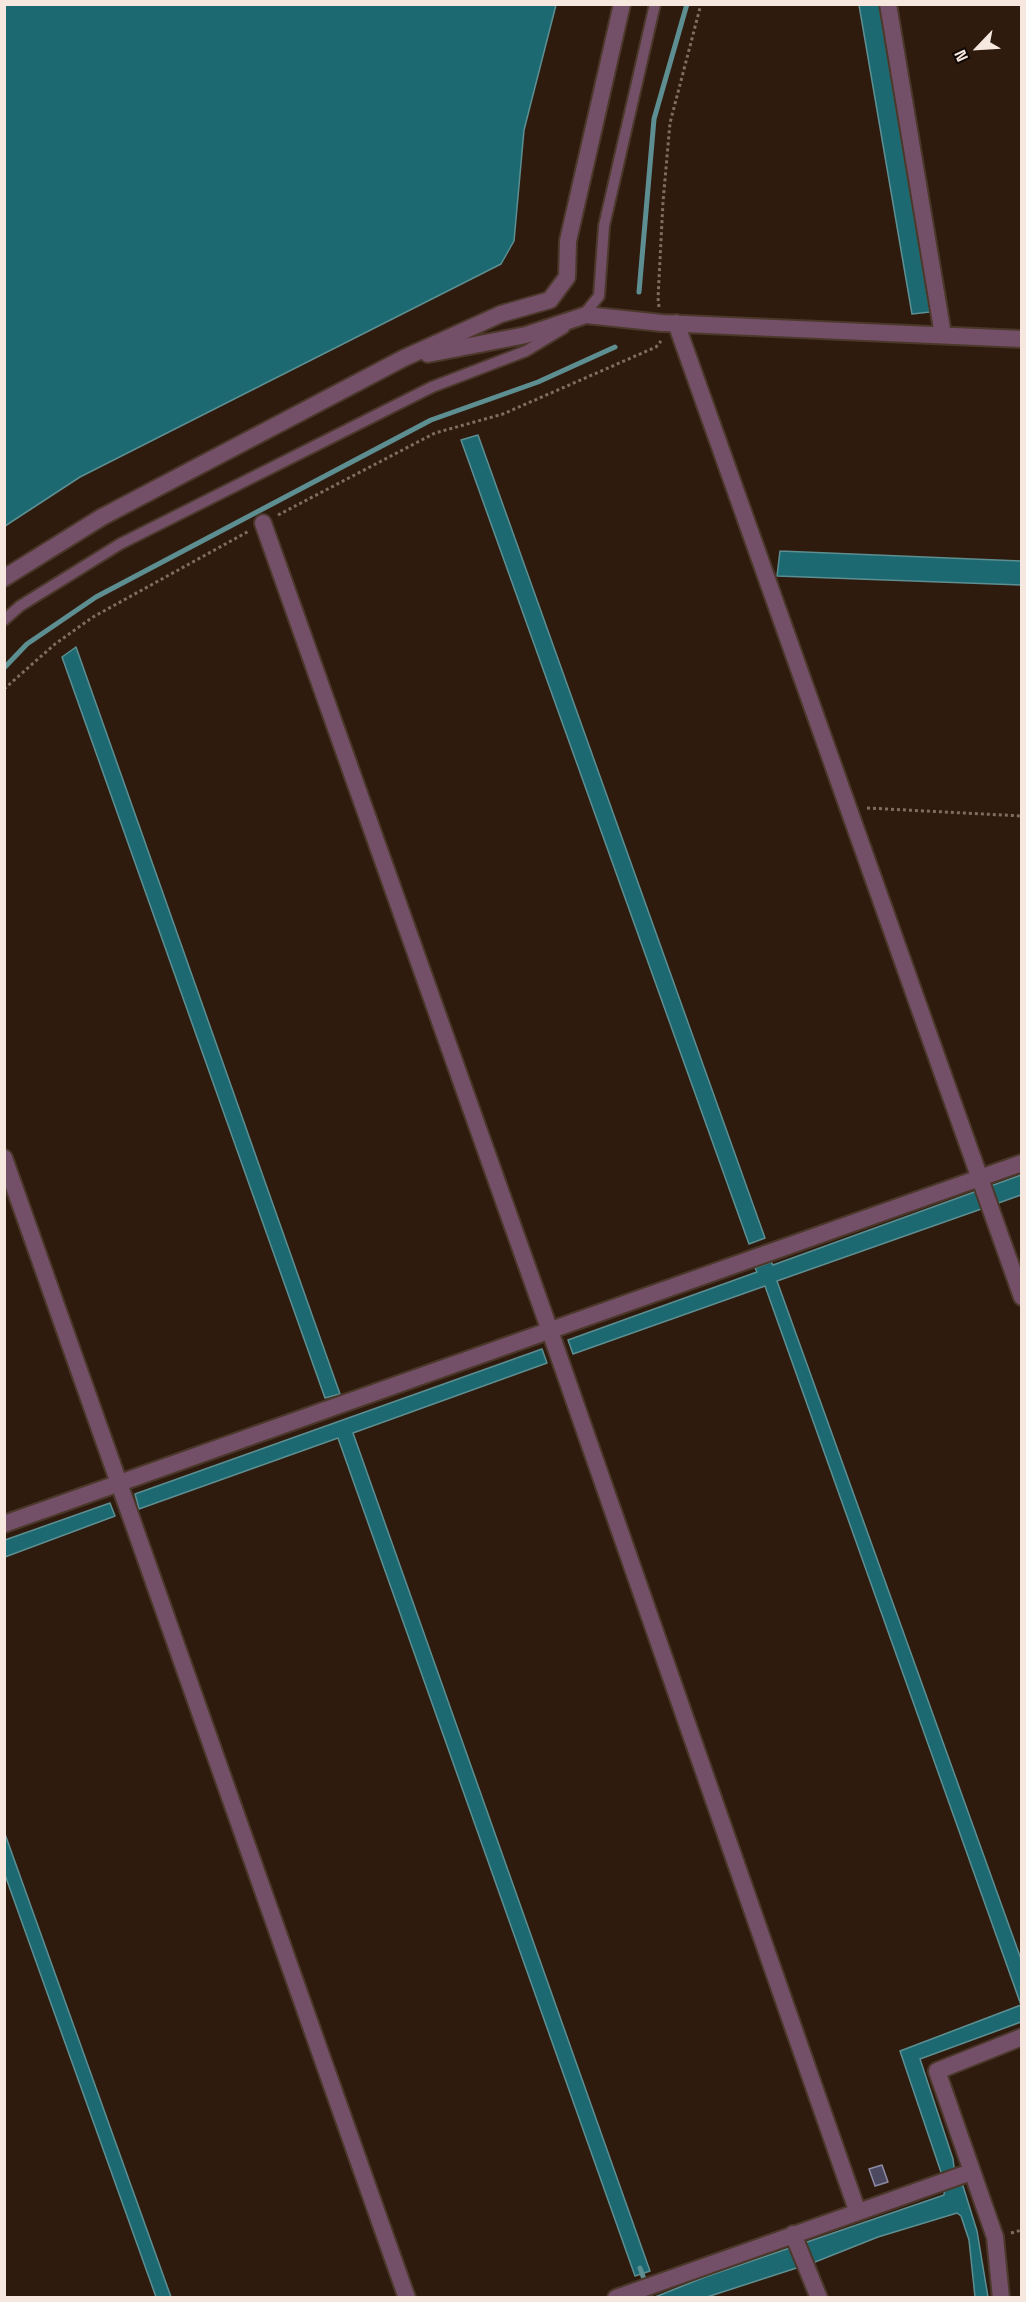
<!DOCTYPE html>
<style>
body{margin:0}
#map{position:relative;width:1026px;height:2302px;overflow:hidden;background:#2f1b0d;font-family:"Space Grotesk",sans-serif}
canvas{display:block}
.frame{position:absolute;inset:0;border:6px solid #f6e8df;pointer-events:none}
.north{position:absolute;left:948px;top:18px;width:60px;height:60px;-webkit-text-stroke:4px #100804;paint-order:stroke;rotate:245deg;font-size:16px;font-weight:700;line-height:24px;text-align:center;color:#f6e8df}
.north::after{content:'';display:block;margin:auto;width:21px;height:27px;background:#f6e8df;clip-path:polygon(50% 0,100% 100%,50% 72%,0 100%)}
</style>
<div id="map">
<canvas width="1026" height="2302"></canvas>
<div class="frame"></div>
<div class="north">N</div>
</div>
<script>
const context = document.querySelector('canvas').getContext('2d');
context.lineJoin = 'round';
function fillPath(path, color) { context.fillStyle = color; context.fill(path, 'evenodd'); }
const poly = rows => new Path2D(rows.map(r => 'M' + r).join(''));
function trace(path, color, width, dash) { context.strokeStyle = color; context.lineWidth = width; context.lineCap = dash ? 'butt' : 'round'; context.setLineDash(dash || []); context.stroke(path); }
const water = poly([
 [5,4,556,5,524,130,514,241,501,264,80,477,5,526,5,4],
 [859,5,879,5,930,312,912,314,859,5],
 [478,435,765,1238,749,1244,461,440,478,435],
 [780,551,1021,561,1021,585,777,576,780,551],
 [76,647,340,1394,325,1398,62,657,76,647],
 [1021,1175,1021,1195,777,1281,1021,1959,1021,2022,920,2059,953,2159,955,2175,963,2186,977,2231,988,2297,975,2297,969,2240,961,2216,957,2213,878,2237,815,2262,707,2297,655,2297,705,2277,944,2195,945,2184,900,2051,1021,2005,765,1286,573,1354,568,1340,757,1272,755,1268,771,1262,773,1265,1021,1175],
 [542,1349,547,1363,353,1433,650,2271,635,2276,338,1438,139,1509,135,1494,542,1349],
 [110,1503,115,1516,5,1557,5,1540,110,1503],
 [5,1834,171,2297,156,2297,5,1875,5,1834]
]);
fillPath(water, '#1c6971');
trace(water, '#5d8f92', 1.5);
trace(poly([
 [639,292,654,119,687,4],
 [4,668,27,644,96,597,431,420,538,382,615,347],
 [640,2268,651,2298]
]), '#5d8f92', 5);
const building = poly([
 [882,2165,888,2182,875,2186,869,2169,882,2165]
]);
fillPath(building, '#4c4960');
trace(building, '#8e8ba5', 1.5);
const service = poly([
 [582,317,599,296,604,226,655,4],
 [4,620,20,606,120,544,432,387,526,351,564,328]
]);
const minor = poly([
 [888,4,943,335],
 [676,323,1022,1297],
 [428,354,526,335,586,315,662,323,1022,339],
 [263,523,550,1331,857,2210],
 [4,578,102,517,404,358,501,314,550,300,567,277,568,241,622,4],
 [4,1158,407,2298],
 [4,1524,1022,1163],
 [793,2234,819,2298],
 [616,2298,971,2172],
 [1001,2298,995,2237,937,2071,1022,2037]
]);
trace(service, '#4b382a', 14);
trace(minor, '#4b382a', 20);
trace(poly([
 [659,307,658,298,663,202,670,123,701,4],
 [278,515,435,433,503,414,656,347,661,341],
 [4,689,55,644,93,617,249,531],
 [867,808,1022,816],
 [1011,2233,1022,2230]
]), '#7e6d61', 3, [3, 3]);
trace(service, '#735068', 10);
trace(minor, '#735068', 16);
</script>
